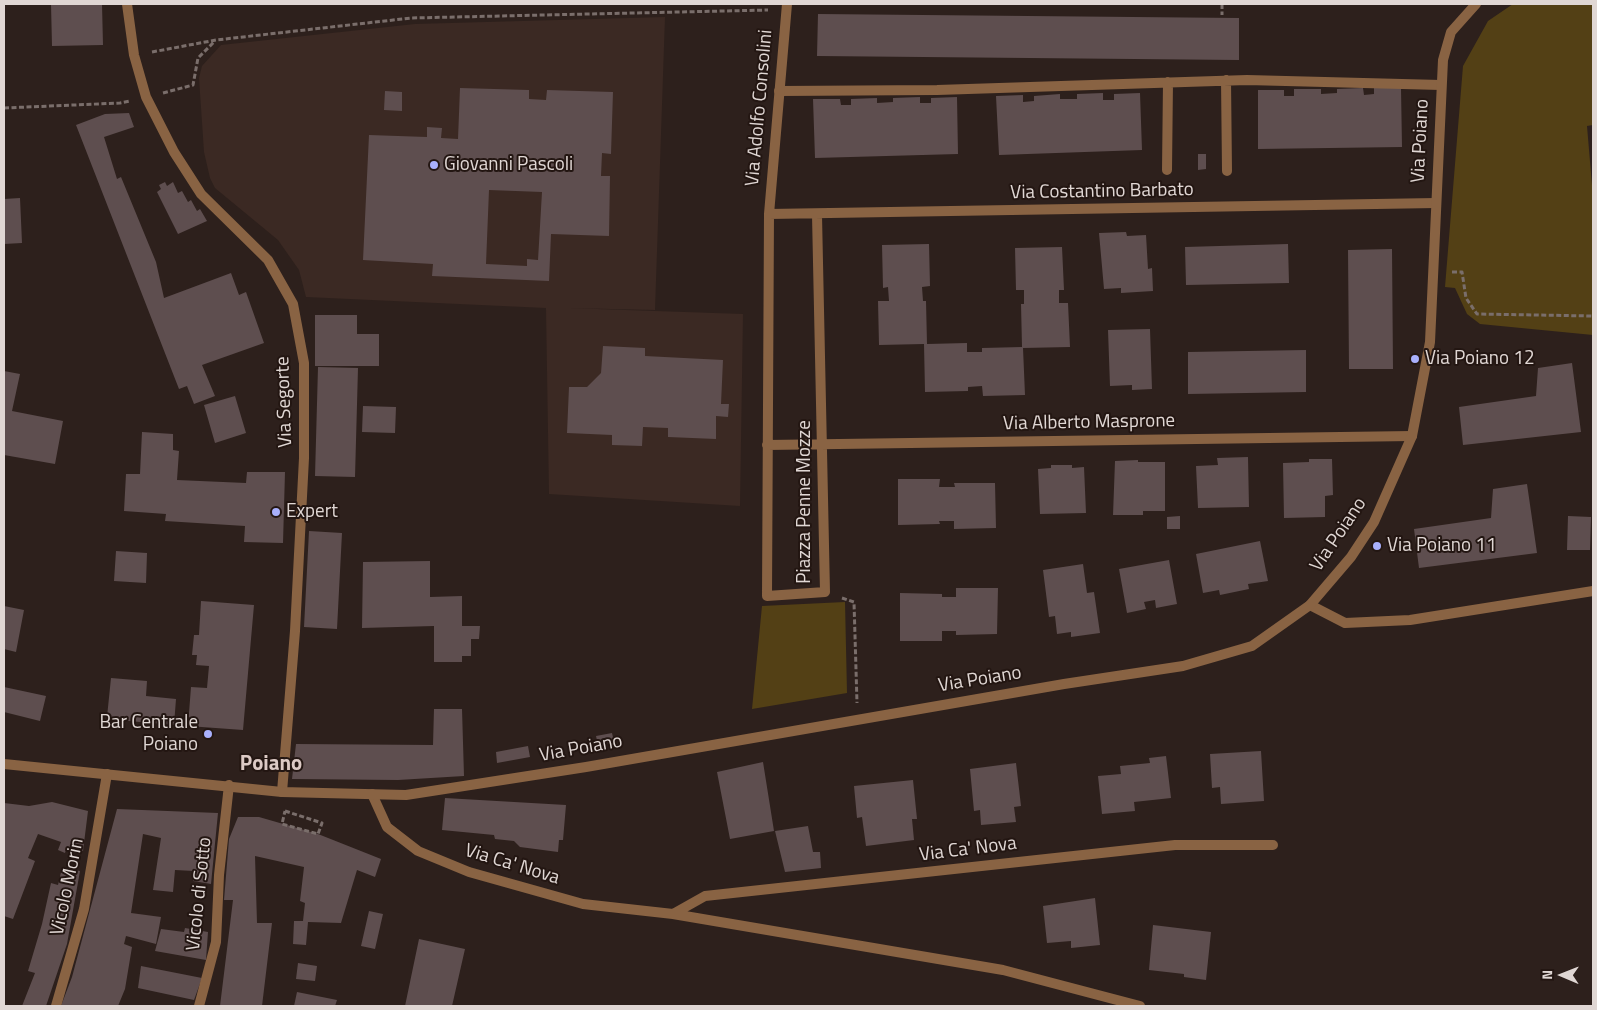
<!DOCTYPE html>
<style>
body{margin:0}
#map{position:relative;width:1597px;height:1010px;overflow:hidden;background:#2d201c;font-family:"Titillium Web",sans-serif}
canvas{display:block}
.frame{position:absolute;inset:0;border:5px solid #e0d7d4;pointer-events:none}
.north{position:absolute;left:1537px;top:950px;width:50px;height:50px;-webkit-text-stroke:4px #231612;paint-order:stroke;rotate:271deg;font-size:14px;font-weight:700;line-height:20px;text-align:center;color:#e0d7d4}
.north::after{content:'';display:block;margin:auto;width:18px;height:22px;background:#e0d7d4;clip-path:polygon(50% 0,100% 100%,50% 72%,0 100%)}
</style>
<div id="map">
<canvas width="1597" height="1010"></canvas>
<div class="frame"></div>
<div class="north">N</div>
</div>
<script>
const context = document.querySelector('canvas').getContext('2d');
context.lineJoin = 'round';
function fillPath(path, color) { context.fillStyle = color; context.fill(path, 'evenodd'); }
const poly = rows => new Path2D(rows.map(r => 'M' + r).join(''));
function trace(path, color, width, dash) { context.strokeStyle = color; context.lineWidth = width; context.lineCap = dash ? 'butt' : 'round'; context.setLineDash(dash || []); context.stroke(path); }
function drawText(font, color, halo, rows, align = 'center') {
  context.font = font + ' "Titillium Web",sans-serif'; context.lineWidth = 4; context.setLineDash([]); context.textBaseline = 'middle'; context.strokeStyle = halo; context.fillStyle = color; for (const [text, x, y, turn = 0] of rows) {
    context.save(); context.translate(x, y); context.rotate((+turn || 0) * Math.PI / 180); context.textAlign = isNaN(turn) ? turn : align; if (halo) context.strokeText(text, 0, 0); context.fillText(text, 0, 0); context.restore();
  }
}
fillPath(poly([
 [665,17,655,310,568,308,743,314,740,506,549,494,546,308,306,297,299,270,278,240,215,188,210,178,204,152,199,78,202,66,221,45,415,24]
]), '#3b2923');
fillPath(poly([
 [1513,4,1593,4,1593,125,1587,126,1593,197,1593,335,1480,324,1467,314,1455,288,1445,287,1463,66,1488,21],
 [845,602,847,693,752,709,762,606]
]), '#534015');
fillPath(poly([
 [51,4,102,4,103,45,52,46],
 [818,14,1239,18,1239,60,817,56],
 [460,88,529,90,529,99,546,100,547,90,613,92,611,154,602,153,601,176,610,176,609,236,551,234,549,281,432,276,433,264,363,260,369,135,427,137,427,127,442,128,441,138,458,139],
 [489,190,542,192,538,260,527,259,527,266,486,264],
 [1363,88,1364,95,1374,94,1374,88,1401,88,1402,147,1258,149,1258,90,1284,90,1284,96,1294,96,1294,89,1321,89,1321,94,1337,93,1337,89],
 [385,91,402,92,402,111,384,110],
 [1103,93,1103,100,1114,100,1114,94,1140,93,1142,150,999,155,996,96,1023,95,1023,102,1034,101,1034,96,1060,94,1060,99,1077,99,1077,94],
 [920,97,920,103,931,103,931,98,957,97,958,154,815,158,813,99,840,99,841,105,851,105,851,99,877,98,877,103,893,102,893,98],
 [129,113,134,127,104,137,117,179,121,177,156,262,164,298,231,273,239,295,246,292,264,343,202,365,215,396,194,404,187,386,179,389,76,125,105,114],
 [1198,154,1206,154,1206,169,1198,170],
 [165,182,167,186,173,182,178,193,182,191,188,202,191,200,197,211,200,209,207,221,178,234,157,192,161,189,159,185],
 [20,198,22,243,4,244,4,199],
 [1126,232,1127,236,1146,235,1148,269,1152,268,1153,291,1121,293,1121,288,1104,289,1099,233],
 [929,244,930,286,922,287,923,301,926,301,927,344,967,343,967,352,982,352,982,348,1022,347,1021,304,1024,304,1024,290,1016,290,1015,248,1062,247,1064,290,1059,290,1059,303,1068,303,1070,347,1023,348,1025,395,983,396,982,386,968,387,968,391,925,392,924,344,879,345,878,301,889,301,888,287,883,288,882,245],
 [1288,244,1289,283,1186,285,1185,247],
 [1392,249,1393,369,1349,369,1348,250],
 [315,315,357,315,357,334,379,334,379,366,315,366],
 [1150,329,1152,389,1132,390,1132,385,1110,386,1108,330],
 [603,346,645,348,645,356,723,360,721,404,729,404,728,417,716,416,716,439,668,437,668,428,643,427,642,446,612,445,612,435,567,433,569,387,587,387,601,373],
 [1306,350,1306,392,1188,394,1188,352],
 [1572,363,1581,432,1463,445,1459,407,1536,396,1538,368],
 [318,367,358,368,355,477,315,476],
 [4,371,20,374,12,411,63,421,55,464,4,455],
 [235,396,246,433,215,443,204,405],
 [363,406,396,407,395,433,362,432],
 [142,432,173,434,173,450,179,451,177,480,246,483,247,472,285,472,283,543,244,542,245,526,165,521,166,514,124,511,126,474,140,474],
 [1248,457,1249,507,1198,508,1196,466,1218,465,1217,458],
 [1309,459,1332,459,1333,495,1325,496,1325,517,1284,518,1283,463,1309,462],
 [1138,460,1138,462,1165,462,1165,511,1143,511,1143,515,1113,515,1115,461],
 [1051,465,1072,465,1072,468,1084,467,1086,513,1040,514,1038,469,1051,468],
 [898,479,940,479,939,487,955,487,954,483,995,483,996,528,954,529,954,521,939,521,940,524,898,525],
 [1527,484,1537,553,1419,568,1414,529,1491,518,1493,489],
 [1180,516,1180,529,1167,529,1167,517],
 [1568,516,1591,517,1590,550,1567,550],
 [309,531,342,533,337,629,304,627],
 [1260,541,1268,581,1248,584,1249,589,1220,595,1219,590,1203,593,1196,554],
 [116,551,147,553,146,583,114,581],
 [1169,560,1177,604,1156,608,1155,600,1144,602,1146,609,1127,613,1119,569],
 [430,561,430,597,462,596,462,626,480,626,479,639,471,639,471,656,462,656,462,662,434,662,434,626,362,628,363,562],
 [1083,564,1087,593,1094,592,1100,633,1071,637,1071,632,1057,634,1055,616,1049,617,1043,570],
 [956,588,998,588,997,634,956,635,956,631,942,631,942,641,900,641,900,593,942,594,942,597,956,597],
 [201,601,254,605,243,730,188,726,191,687,207,688,209,666,196,665,197,655,192,655,194,635,199,635],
 [4,606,24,610,16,652,4,649],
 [111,678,147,681,146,696,176,699,174,725,129,721,107,717],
 [4,687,46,696,40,721,4,712],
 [434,709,462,709,464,776,398,780,292,779,296,744,433,745],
 [612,733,614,742,598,745,596,736],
 [528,746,530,757,497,763,496,752],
 [1261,751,1264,801,1221,804,1220,787,1212,788,1210,754],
 [1166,756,1171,798,1134,802,1135,811,1102,814,1098,776,1121,774,1120,766,1150,763,1149,758],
 [763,762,774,831,730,839,717,772],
 [1016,763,1021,806,1014,807,1016,822,981,825,980,810,974,811,970,769],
 [913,780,917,819,912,819,914,840,866,846,862,817,857,818,854,786],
 [445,798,566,805,563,840,559,840,558,852,520,847,514,841,495,839,494,835,442,830],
 [52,802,88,811,83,851,67,846,65,853,58,850,61,842,38,834,28,858,35,861,13,919,4,916,4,803,29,806],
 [117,809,218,813,211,884,193,881,194,871,175,870,173,892,153,890,161,838,143,834,131,913,161,917,156,944,126,936,124,944,132,947,125,989,118,1006,61,1006,72,977],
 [238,817,259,817,318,834,381,859,375,877,357,870,341,923,308,922,306,945,293,944,294,921,303,921,305,903,300,901,304,867,255,856,257,923,272,923,262,1006,220,1006,233,900,224,900,229,839],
 [808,826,813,852,820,852,821,868,785,872,775,831],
 [62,868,80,871,67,944,46,1006,22,1006,35,973,28,971,42,924,51,883,58,885],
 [1095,898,1100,945,1071,948,1071,941,1047,943,1043,906],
 [369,911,383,914,375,949,361,946],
 [1153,925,1211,932,1206,980,1184,977,1184,974,1149,970],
 [185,928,208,932,206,960,155,951,161,929,184,932],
 [419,939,465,949,452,1006,405,1006],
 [298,963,317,966,315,981,296,979],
 [141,966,202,978,194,1000,138,988],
 [297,992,337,1000,335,1006,294,1006]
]), '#5e4e4f');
trace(poly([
 [1222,4,1222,15],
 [152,52,216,40,411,18,768,10],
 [163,93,193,85,198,58,215,41],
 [4,108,120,103,130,101],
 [1452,272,1462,272,1466,298,1477,314,1593,316],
 [842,598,854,602,857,703],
 [285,811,322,823,318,834,282,824,285,811]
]), '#7a6e6b', 3, [5, 2.5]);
trace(poly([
 [1226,80,1227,171],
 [779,91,937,90,1247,80,1441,85],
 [1167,170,1168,82]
]), '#896343', 10);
trace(poly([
 [127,4,134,55,146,97,174,152,201,194,268,260,293,304,304,363,304,458,295,631,282,792],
 [787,4,769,214,767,596,825,592,817,215],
 [769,214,1436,203],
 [767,445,1412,436],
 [1310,605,1345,623,1410,620,1593,591],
 [372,794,387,827,418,851,469,872,583,904,673,914,1003,970,1140,1006],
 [673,914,705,896,1175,845,1273,845],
 [56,1006,84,909,107,774],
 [199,1006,216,942,219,875,229,785]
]), '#896343', 10);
trace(poly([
 [4,764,282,792,406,795,586,767,1064,684,1183,666,1252,646,1310,605,1351,557,1374,522,1412,436,1430,342,1443,60,1451,32,1476,4]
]), '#896343', 10);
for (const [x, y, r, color] of [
 [434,165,5,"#a9b0fc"],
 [1415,359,5,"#a9b0fc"],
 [276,512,5,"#a9b0fc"],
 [1377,546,5,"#a9b0fc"],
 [208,734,5,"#a9b0fc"]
]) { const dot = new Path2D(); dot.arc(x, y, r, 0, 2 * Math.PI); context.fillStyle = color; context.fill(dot); trace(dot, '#231612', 2); }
drawText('19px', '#e0d7d4', '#231612', [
 ["Via Adolfo Consolini",760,108,-85],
 ["Via Poiano",1421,141,-87],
 ["Via Costantino Barbato",1102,192,-1],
 ["Via Segorte",285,402,-92],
 ["Via Alberto Masprone",1089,423,-1],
 ["Piazza Penne Mozze",805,502,-90],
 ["Via Poiano",1339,535,-56],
 ["Via Poiano",980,680,-9],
 ["Via Poiano",581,749,-10],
 ["Via Ca' Nova",968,850,-7],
 ["Via Ca' Nova",512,865,17],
 ["Vicolo Morin",68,887,-78],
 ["Vicolo di Sotto",200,894,-84]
]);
drawText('19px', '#e0d7d4', '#231612', [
 ["Giovanni Pascoli",444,165],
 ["Via Poiano 12",1425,359],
 ["Expert",286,512],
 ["Via Poiano 11",1387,546],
 ["Bar Centrale",198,723,"right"],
 ["Poiano",198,745,"right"]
], 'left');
drawText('bold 21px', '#dccac5', '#231612', [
 ["Poiano",271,765]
]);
</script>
